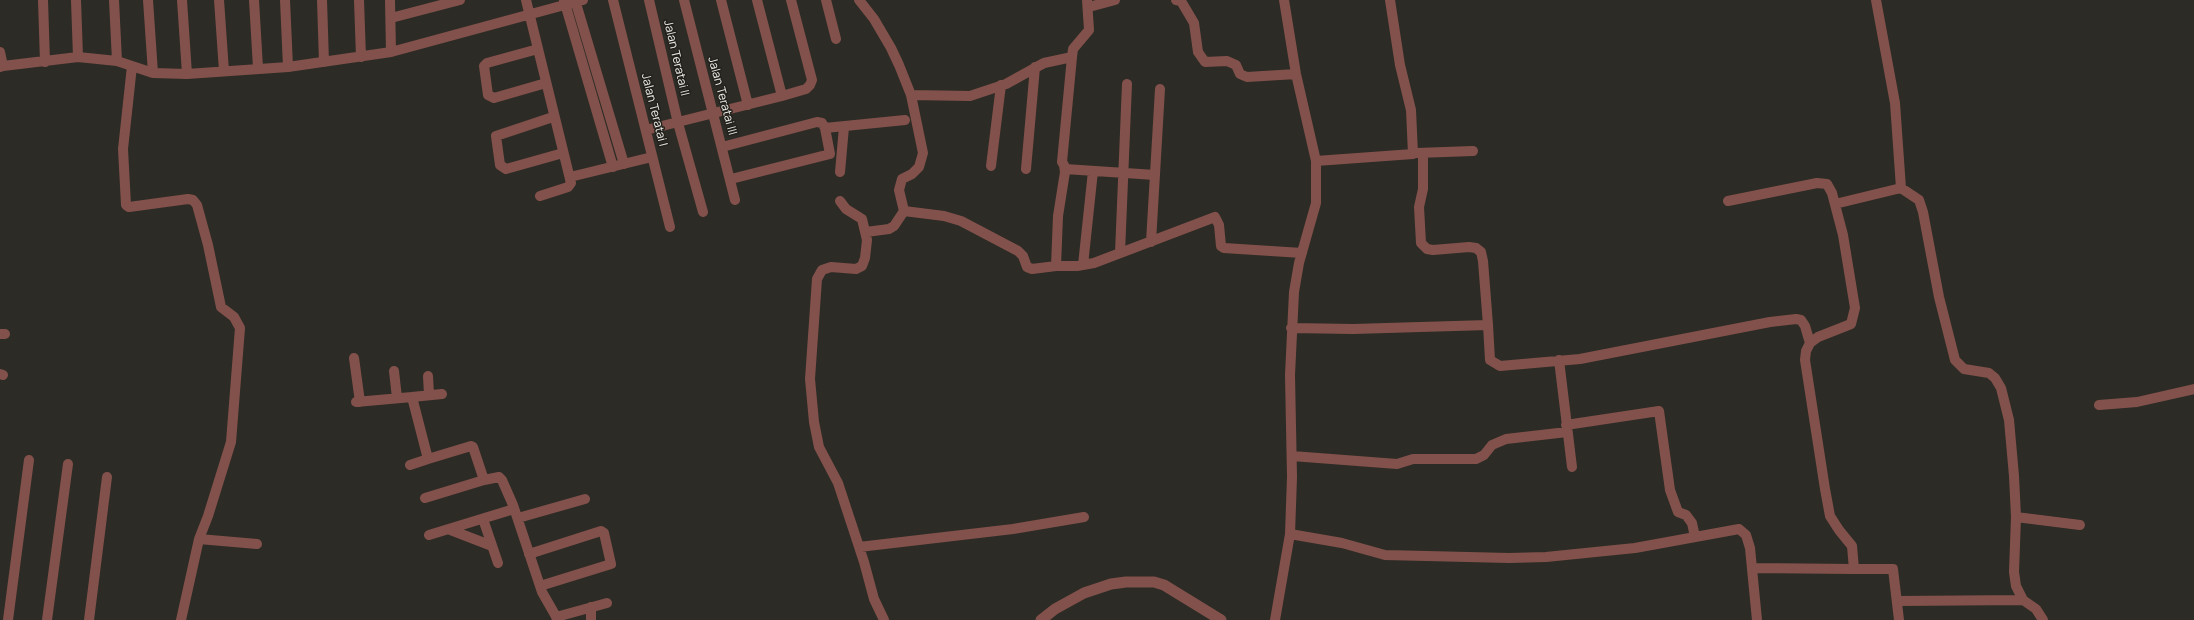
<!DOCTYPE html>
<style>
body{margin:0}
canvas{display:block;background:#2d2b25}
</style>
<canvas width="2194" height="620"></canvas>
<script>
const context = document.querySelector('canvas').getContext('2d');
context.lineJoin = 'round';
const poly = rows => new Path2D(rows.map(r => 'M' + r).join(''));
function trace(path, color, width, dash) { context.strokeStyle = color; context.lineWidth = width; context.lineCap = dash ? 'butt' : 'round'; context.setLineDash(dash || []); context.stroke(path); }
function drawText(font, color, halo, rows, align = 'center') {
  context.font = font + ' Manrope,sans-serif'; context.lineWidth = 3; context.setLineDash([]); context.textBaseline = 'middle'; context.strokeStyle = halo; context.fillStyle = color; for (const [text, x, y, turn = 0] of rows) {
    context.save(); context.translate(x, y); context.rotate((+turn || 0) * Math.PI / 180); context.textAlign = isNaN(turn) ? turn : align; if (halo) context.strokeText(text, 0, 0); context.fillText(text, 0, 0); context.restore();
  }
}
trace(poly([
 [43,0,45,62],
 [76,0,78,57],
 [114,0,117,61],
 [148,0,153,73],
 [182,0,187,74],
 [219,0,224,71],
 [254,0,258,68],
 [285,0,288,67],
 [322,0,324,62],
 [359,0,361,57],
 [390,0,391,52],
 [526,0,571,183,568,187,540,196],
 [564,0,613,167],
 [575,0,624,164],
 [613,0,670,227],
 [649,0,678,123,703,212],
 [684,0,735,200],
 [721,0,748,105],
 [757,0,782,96],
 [826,0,836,39],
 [859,0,874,19,891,48,899,65,911,95,923,153,919,167,912,174,902,179,899,190,904,211,894,226,889,229,866,232],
 [1176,0,1181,1,1194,23,1198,52,1205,62,1227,61,1236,65,1240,74,1247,77,1296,74],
 [1876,0,1895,103,1901,188],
 [1089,7,1115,0],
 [391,18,460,0],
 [538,49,487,63,484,66,488,95,494,98,546,83],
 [0,52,3,66,0,67],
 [3,66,78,57,117,61,153,73,187,74,288,67,391,52,583,0],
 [132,66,123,149,126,205,129,207,188,199,193,200,197,205,208,245,221,307,234,317,240,328,231,442,208,516,199,539,181,620],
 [911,95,970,96,1006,84,1044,63,1072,57,1073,49,1089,30,1087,0],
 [553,117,496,136,500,165,506,169,563,153],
 [825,128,905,120],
 [646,130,782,96,806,89,810,85,812,80,791,0],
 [722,147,817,122,822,123,825,128,830,154,731,179],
 [1417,153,1473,151],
 [1423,153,1423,189,1419,207,1421,243,1427,249,1433,250,1469,247,1476,248,1481,252,1483,261,1488,325],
 [1316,161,1413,154,1411,110,1400,65,1390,0],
 [991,166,1001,85],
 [1026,169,1035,67],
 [1065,169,1155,175],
 [840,172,844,127],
 [570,177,652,157],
 [840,201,846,209,862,219,867,240,865,258,862,266,856,269,831,267,822,270,817,279,810,379,814,422,819,447,838,483,864,562,874,599,884,620],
 [1728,201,1817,183,1827,184,1832,193,1843,235,1855,308,1851,324,1818,337,1810,343,1806,351,1805,360,1825,489,1830,516,1839,530,1852,546,1854,569,1893,569,1899,620],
 [1835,204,1901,188,1919,200,1923,212,1939,297,1955,360,1964,369,1989,373,1995,378,2001,388,2009,420,2014,476,2016,517,2014,572,2016,586,2023,600,2036,609,2043,620],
 [904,211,944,216,961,221,1018,251,1023,256,1027,267,1032,269,1056,266,1077,266,1094,263,1215,217,1219,225,1221,246,1224,248,1302,253],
 [1151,242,1160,89],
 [1120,253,1127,84],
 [1083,265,1093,171],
 [1056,266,1058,216,1065,172,1064,165,1062,162,1072,57],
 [1291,328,1353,329,1488,325,1490,360,1500,366,1580,359,1770,322,1796,319,1801,320,1805,326,1810,343],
 [0,334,5,334],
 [354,358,360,402],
 [1559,360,1572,467],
 [394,371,397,398],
 [0,374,3,375],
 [428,376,429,395],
 [412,397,442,394],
 [356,402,412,397,428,459,471,446,473,447,484,480,499,477,502,480,513,505,542,592,558,620],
 [2099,405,2137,402,2194,389],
 [1566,425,1659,411,1670,490,1678,512,1686,515,1692,523,1695,537],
 [1292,456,1397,464,1413,459,1476,459,1484,455,1492,445,1506,439,1567,432],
 [410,465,428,459],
 [425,498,484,480],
 [2016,517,2080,525],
 [518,518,585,499],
 [483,519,498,563],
 [448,529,492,546],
 [1290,534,1342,543,1385,555,1509,558,1546,557,1635,548,1739,529,1746,535,1750,548,1757,620],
 [429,535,514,509],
 [199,539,257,544],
 [859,547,1013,529,1084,517],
 [529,554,601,531,604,533,611,564,540,586],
 [1753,568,1854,569],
 [1898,601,2023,600],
 [591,607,591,620],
 [556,617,607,603],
 [8,620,29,460],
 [47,620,68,464],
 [89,620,107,477],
 [1275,620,1290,534,1292,477,1290,375,1294,292,1299,263,1316,203,1316,161,1296,74,1284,0]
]), '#83514b', 10);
trace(poly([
 [1041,620,1055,609,1084,593,1111,584,1126,582,1154,582,1164,585,1221,620]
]), '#83514b', 11);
drawText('12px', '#edece8', '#23211c', [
 ["Jalan Teratai II",676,58,77],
 ["Jalan Teratai III",722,96,75],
 ["Jalan Teratai I",654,110,76]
]);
</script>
